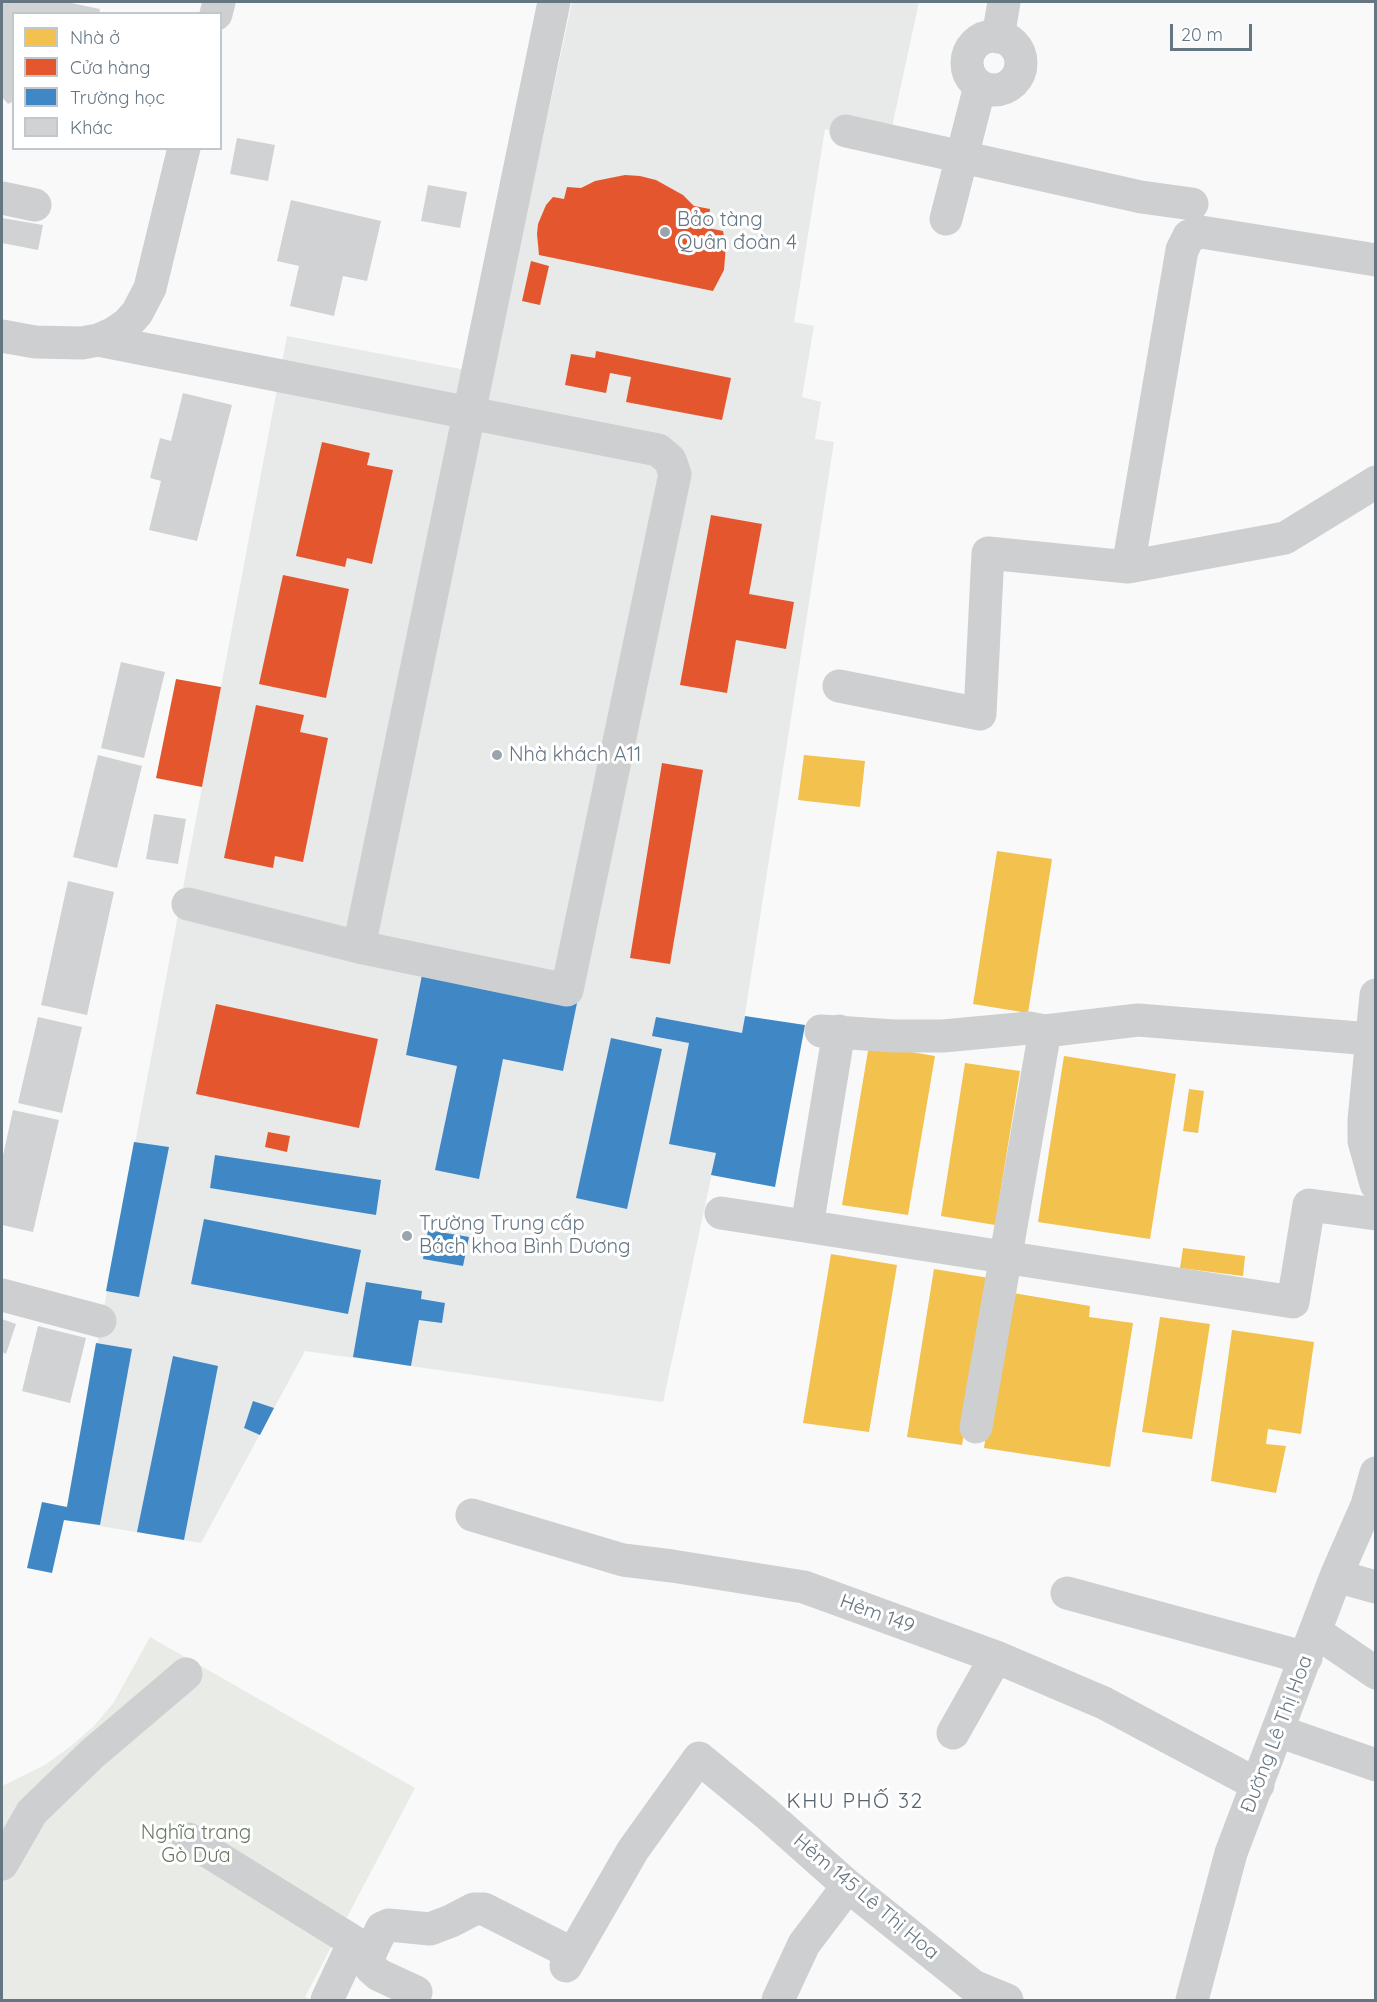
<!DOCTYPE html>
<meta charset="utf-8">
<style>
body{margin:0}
#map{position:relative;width:1377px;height:2002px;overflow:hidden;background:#f9f9f9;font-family:Quicksand,sans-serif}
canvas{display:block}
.frame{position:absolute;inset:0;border:3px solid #657683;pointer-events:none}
.legend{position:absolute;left:12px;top:12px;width:210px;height:138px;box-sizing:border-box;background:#fff;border:2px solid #c1c8cd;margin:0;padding:8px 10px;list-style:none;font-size:18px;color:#657683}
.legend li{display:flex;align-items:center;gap:12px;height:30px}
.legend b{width:30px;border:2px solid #c1c8cd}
.scale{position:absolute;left:1170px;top:24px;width:82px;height:27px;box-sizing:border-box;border:3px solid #657683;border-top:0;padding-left:8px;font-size:18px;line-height:21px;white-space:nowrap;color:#657683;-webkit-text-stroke:4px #fff;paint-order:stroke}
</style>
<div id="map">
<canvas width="1377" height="2002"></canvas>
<div class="frame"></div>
<ul class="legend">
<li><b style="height:16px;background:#f2c14e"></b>Nhà ở</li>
<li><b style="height:16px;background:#e4572e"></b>Cửa hàng</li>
<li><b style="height:16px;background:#3f88c5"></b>Trường học</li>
<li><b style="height:16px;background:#d0d2d3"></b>Khác</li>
</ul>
<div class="scale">20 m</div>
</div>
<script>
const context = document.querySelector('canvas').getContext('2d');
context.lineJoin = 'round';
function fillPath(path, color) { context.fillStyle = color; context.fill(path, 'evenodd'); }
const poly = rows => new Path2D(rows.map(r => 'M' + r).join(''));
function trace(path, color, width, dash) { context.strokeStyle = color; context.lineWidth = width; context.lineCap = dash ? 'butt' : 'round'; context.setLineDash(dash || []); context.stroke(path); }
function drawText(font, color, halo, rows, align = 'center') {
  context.font = font + ' Quicksand,sans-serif'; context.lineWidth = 6; context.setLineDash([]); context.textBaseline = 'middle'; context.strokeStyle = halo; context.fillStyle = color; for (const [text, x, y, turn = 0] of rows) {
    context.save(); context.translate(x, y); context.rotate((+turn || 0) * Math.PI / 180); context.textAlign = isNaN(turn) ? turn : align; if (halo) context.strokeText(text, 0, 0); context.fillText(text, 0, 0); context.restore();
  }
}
fillPath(poly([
 [572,2,919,2,889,141,825,129,794,322,814,326,802,397,821,402,815,439,834,442,742,1033,663,1402,305,1351,201,1543,64,1520,287,336,492,375]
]), '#e8e9e9');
fillPath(poly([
 [150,1637,415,1788,305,1997,312,2000,2,2000,2,1786,45,1765,71,1746,94,1726,114,1702]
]), '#e8ebe6');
fillPath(poly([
 [804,755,865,761,860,807,798,800],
 [997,851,1052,859,1028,1013,973,1004],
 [869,1045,935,1056,908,1215,842,1205],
 [1064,1056,1176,1074,1150,1239,1038,1222],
 [965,1063,1020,1071,995,1225,941,1216],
 [1189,1089,1204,1091,1198,1133,1183,1131],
 [1183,1248,1245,1256,1243,1276,1180,1268],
 [831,1254,897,1265,869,1432,803,1423],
 [934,1269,989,1278,962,1445,907,1437],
 [1007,1292,1090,1306,1089,1317,1133,1323,1110,1467,984,1448],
 [1160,1317,1210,1324,1192,1439,1142,1432],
 [1232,1330,1314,1342,1301,1434,1268,1429,1266,1444,1286,1446,1276,1493,1211,1481]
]), '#f2c14e');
fillPath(poly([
 [625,175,640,176,656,180,683,195,694,206,710,209,708,228,723,231,726,245,724,270,713,291,539,255,537,234,538,224,546,205,553,197,564,199,567,187,581,188,595,181],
 [531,261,549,266,540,305,522,301],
 [596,351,731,378,722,420,626,402,631,377,610,373,606,393,565,385,571,354,595,358],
 [322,442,370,453,367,465,393,470,372,564,347,558,345,567,296,556],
 [711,515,762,524,749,594,794,602,786,649,736,640,727,693,680,685],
 [283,575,349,589,326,698,259,684],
 [176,679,221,687,202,787,156,778],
 [256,705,304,715,300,732,328,738,303,862,275,856,273,868,224,858],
 [662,763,703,770,670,964,630,958],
 [216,1004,378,1039,359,1128,196,1094],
 [268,1132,290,1136,287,1152,265,1147]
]), '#e4572e');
fillPath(poly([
 [422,975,577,1003,563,1071,503,1059,479,1179,435,1170,457,1066,406,1055],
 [745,1016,805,1025,775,1187,711,1175,716,1153,669,1144,689,1043,652,1036,656,1017,742,1033],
 [611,1038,662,1049,627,1209,576,1198],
 [134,1142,169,1147,139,1297,106,1291],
 [215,1155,381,1180,376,1215,210,1188],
 [204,1219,361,1250,348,1314,191,1284],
 [428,1230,469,1237,463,1266,423,1259],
 [366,1282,422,1291,421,1299,445,1303,442,1323,419,1320,411,1366,353,1357],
 [96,1343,132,1349,100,1525,64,1520,52,1573,27,1568,42,1502,67,1507],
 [173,1356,218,1366,184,1540,137,1532],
 [253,1401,274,1408,260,1435,244,1428]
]), '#3f88c5');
fillPath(poly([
 [2,2,73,2,71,3,100,9,99,14,14,14,14,101,8,104,2,97],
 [237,138,275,145,268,181,230,174],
 [428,185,467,192,460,228,421,221],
 [291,200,381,221,367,281,343,276,334,316,290,306,299,266,277,261],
 [2,218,43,225,38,250,2,243],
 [183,393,232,405,197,541,149,530,161,481,150,478,160,438,171,441],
 [121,662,165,672,144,758,101,748],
 [98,755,142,766,117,868,73,857],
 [154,814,186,819,178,864,146,859],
 [68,881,114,892,87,1015,41,1005],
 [38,1017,82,1027,62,1113,18,1103],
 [13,1110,59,1120,33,1232,2,1225,2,1160],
 [2,1319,16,1324,6,1354,2,1352],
 [38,1326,86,1338,70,1403,22,1391]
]), '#d0d2d3');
trace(poly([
 [216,14,219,2],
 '967 63a27 27 0 1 1 54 0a27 27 0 1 1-54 0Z',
 [998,37,1004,2],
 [846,131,1141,197,1192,204],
 [2,198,35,205],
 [946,219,980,86],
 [2,336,35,342,82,343,98,340,114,333,127,324,137,313,150,288,184,148],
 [98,340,658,450,670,460,675,474,567,990,359,947,188,904],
 [1128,567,1182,250,1189,236,1201,232,1376,260],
 [839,686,980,714,988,553,1128,567,1285,538,1376,482],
 [359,947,554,2],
 [1376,995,1364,1120,1364,1141,1376,1184],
 [821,1031,894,1036,943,1036,1029,1028,1045,1031,1138,1020,1371,1039],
 [721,1213,1293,1302,1309,1205,1376,1214],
 [807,1226,839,1031],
 [2,1295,100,1321],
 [976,1427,1045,1031],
 [472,1515,623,1560,672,1566,804,1587,996,1657,1104,1703,1258,1785],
 [1336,1576,1376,1587],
 [1067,1593,1306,1658],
 [1316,1632,1376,1673],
 [1278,1731,1376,1765],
 [953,1733,996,1657],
 [188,1839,354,1942,327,2000],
 [2,1864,32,1812,92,1754,186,1674],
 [566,1966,633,1850,699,1758,767,1814,848,1886,973,1986,1007,2000],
 [416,1992,379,1975,371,1968,367,1960,382,1928,389,1925,430,1929,451,1921,474,1909,484,1909,573,1954],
 [778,2000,804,1944,848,1886],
 [1192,2000,1231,1853,1336,1576,1367,1505,1376,1473]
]), '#cecfd0', 33);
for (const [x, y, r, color] of [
 [665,232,6,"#99a4ac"],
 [497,755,6,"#99a4ac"],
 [407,1236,6,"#99a4ac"]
]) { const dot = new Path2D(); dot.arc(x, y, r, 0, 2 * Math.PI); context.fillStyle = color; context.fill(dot); trace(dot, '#fff', 2); }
drawText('20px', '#657683', '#fff', [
 ["Bảo tàng",677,220],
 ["Quân đoàn 4",677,243],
 ["Nhà khách A11",509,755],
 ["Trường Trung cấp",419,1224],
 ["Bách khoa Bình Dương",419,1247]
], 'left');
drawText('20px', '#657683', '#fff', [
 ["Hẻm 149",877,1614,20],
 ["Đường Lê Thị Hoa",1277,1734,-69],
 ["Hẻm 145 Lê Thị Hoa",866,1897,40]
]);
drawText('20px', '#687a64', '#fff', [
 ["Nghĩa trang",196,1833],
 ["Gò Dưa",196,1856]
]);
context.letterSpacing = '1.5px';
drawText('21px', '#57646e', '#fff', [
 ["KHU PHỐ 32",855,1802]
]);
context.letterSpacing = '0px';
</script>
